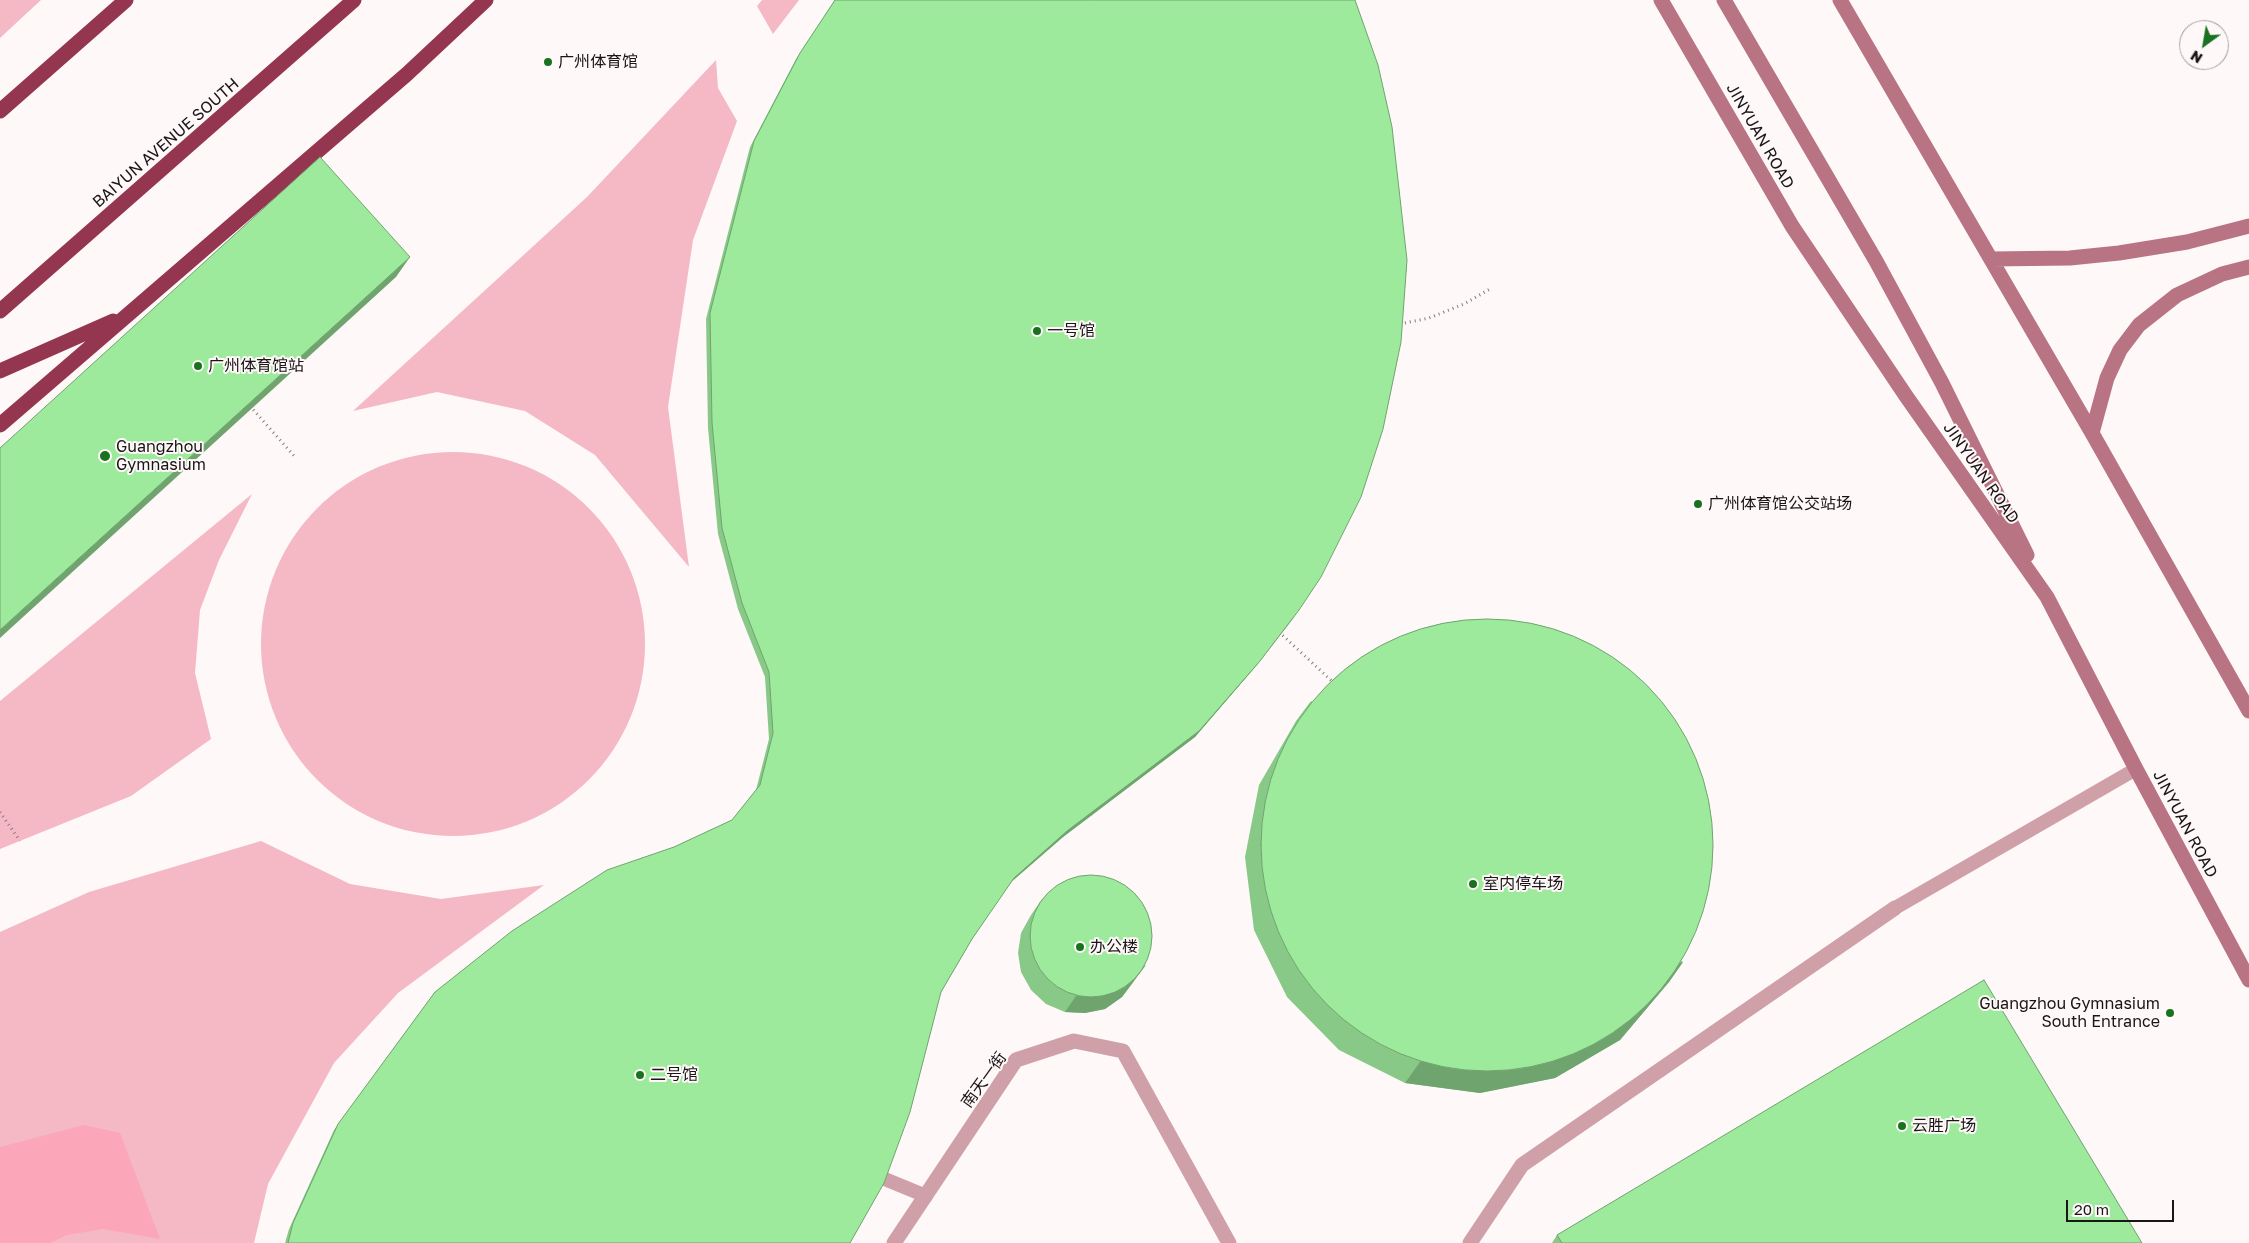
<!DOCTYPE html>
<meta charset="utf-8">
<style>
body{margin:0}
#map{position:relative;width:2249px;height:1243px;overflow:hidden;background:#fef8f9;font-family:"Golos Text",sans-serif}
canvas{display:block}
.north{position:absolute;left:2179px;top:20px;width:50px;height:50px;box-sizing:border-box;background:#fef8f9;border:1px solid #a39d9e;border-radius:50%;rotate:212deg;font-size:14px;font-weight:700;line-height:20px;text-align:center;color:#1a1516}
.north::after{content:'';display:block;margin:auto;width:18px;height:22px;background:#18721f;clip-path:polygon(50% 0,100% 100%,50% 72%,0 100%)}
.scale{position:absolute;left:2066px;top:1200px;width:108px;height:22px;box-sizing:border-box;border:2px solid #1a1516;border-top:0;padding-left:6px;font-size:15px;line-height:18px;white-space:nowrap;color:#1a1516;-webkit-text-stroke:4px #fef8f9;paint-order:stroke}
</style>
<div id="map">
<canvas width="2249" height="1243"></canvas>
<div class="north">N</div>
<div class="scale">20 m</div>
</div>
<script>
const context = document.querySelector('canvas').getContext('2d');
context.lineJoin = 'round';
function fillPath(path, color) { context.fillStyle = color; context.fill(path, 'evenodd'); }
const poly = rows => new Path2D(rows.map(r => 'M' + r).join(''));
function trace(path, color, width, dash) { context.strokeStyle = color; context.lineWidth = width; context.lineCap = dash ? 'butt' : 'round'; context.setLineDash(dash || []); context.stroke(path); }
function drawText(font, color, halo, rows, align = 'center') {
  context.font = font + ' "Golos Text","Noto Sans SC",sans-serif'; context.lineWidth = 4; context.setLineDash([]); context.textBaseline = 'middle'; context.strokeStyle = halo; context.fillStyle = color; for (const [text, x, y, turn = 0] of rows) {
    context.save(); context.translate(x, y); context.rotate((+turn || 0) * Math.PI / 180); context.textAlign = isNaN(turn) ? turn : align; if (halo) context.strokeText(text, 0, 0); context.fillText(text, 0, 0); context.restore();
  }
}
fillPath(poly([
 [0,0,41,0,0,38],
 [762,0,799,0,773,34,757,6],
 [716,60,718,88,737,121,693,240,668,407,689,567,595,455,525,411,437,392,353,411,587,197],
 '261 644a192 192 0 1 1 384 0a192 192 0 1 1-384 0Z',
 [252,494,219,560,200,610,195,673,211,739,131,796,0,849,0,701],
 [261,841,350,884,441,899,544,885,398,993,334,1063,268,1184,254,1243,0,1243,0,932,89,892]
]), '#f4b9c4');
fillPath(poly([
 [84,1125,120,1133,160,1239,103,1229,67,1235,50,1243,0,1243,0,1147]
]), '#fca7b9');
trace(poly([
 [1400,324,1429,318,1464,304,1490,289],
 [250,406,296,458],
 [1279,632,1335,684],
 [0,812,20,841]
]), '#837d7e', 3, [1, 4]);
trace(poly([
 [1895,908,2136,769],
 [875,1175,926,1196]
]), '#d0a0a9', 14);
trace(poly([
 [894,1243,1016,1060,1074,1041,1123,1051,1229,1243],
 [1470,1243,1522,1165,1895,908]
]), '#d0a0a9', 15);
trace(poly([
 [1661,0,1792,226,1906,396,2047,597,2136,769,2249,980],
 [1724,0,1876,261,1942,383,2027,555],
 [1840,0,2092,433,2249,711],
 [1991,259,2070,258,2119,253,2187,242,2249,226],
 [2092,433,2107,378,2120,350,2139,325,2177,295,2222,274,2249,267]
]), '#b87483', 15);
trace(poly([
 [0,111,126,0],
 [0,311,354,0],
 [0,371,113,321],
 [0,425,407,74,486,0]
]), '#943650', 15);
fillPath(poly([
 [835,0,1256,666,1195,737,1063,837,1010,883,972,939,941,992,850,1243,285,1243,289,1229,334,1130,435,992,674,847,732,820,756,790,769,739,765,677,738,609,718,534,708,428,706,319,750,147,796,59],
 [1311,701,1683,962,1669,982,1620,1040,1555,1078,1480,1093,1405,1083,1339,1050,1287,997,1254,930,1245,857,1259,785,1296,721],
 [1042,899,1134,981,1122,997,1105,1009,1085,1013,1065,1012,1046,1004,1031,990,1021,972,1018,953,1021,933,1031,915],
 [1557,1235,2142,1243,1552,1243]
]), '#88c987');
fillPath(poly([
 [410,257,396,277,0,638,0,630],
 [1295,616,1256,666,1195,737,1063,837,1010,883,1014,878],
 [1683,962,1669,982,1620,1040,1555,1078,1480,1093,1405,1083,1420,1062],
 [1146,965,1122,997,1105,1009,1085,1013,1065,1012,1076,996]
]), '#6fa46e');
const building = poly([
 [835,0,1355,0,1378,65,1392,127,1407,260,1401,342,1383,429,1361,497,1321,577,1299,610,1260,661,1199,731,1067,831,1014,878,972,939,941,992,910,1112,884,1183,850,1243,288,1243,293,1223,338,1124,435,992,512,931,607,870,674,847,732,820,760,785,773,733,769,672,742,603,722,528,712,422,710,313,754,141,800,53,835,0],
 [320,157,410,257,0,630,0,448,320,157],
 '1261 845a226 226 0 1 1 452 0a226 226 0 1 1-452 0Z',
 '1030 936a61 61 0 1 1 122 0a61 61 0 1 1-122 0Z',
 [1984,980,2142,1243,1562,1243,1557,1235,1984,980]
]);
fillPath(building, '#9eea9d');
trace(building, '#6fa46e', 1);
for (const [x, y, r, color] of [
 [548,62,5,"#18721f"],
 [1037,331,5,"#18721f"],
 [198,366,5,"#18721f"],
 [105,456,6,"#18721f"],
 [1698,504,5,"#18721f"],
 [1473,884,5,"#18721f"],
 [1080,947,5,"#18721f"],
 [2170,1013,5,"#18721f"],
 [640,1075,5,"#18721f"],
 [1902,1126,5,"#18721f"]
]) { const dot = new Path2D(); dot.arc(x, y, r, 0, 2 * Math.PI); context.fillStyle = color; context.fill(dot); trace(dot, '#fef8f9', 2); }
drawText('16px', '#1a1516', '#fef8f9', [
 ["广州体育馆",558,62],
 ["一号馆",1047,331],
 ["广州体育馆站",208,366],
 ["Guangzhou",116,447],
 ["Gymnasium",116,465],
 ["广州体育馆公交站场",1708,504],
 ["室内停车场",1483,884],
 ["办公楼",1090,947],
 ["Guangzhou Gymnasium",2160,1004,"right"],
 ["South Entrance",2160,1022,"right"],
 ["二号馆",650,1075],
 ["云胜广场",1912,1126]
], 'left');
drawText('16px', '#1a1516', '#fef8f9', [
 ["JINYUAN ROAD",1760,136,60],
 ["BAIYUN AVENUE SOUTH",166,143,-41],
 ["JINYUAN ROAD",1981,473,55],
 ["JINYUAN ROAD",2185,824,62],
 ["南天一街",984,1080,-54]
]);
</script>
